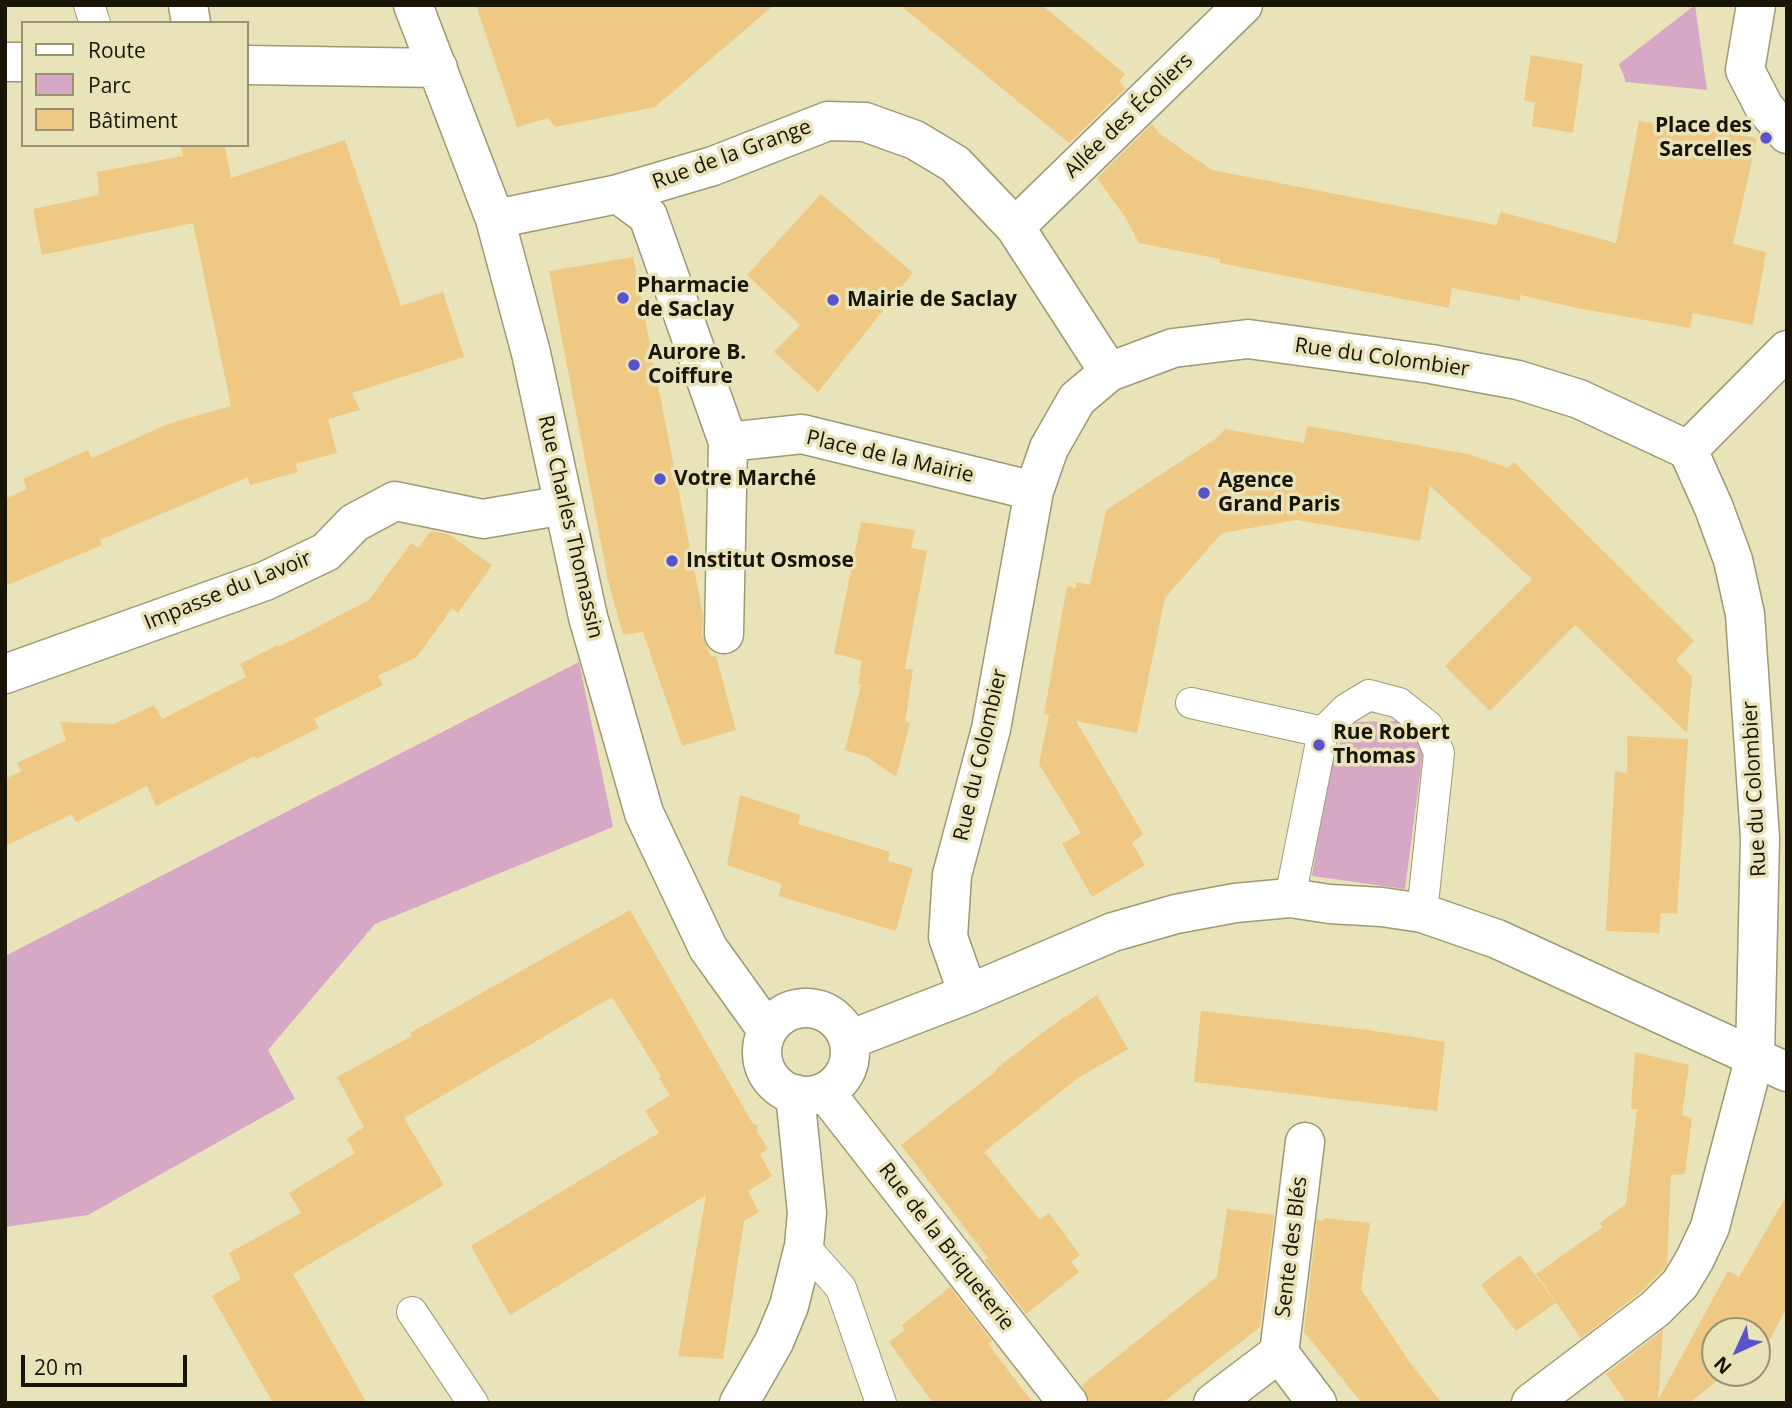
<!DOCTYPE html>
<meta charset="utf-8">
<style>
body{margin:0}
#map{position:relative;width:1792px;height:1408px;overflow:hidden;background:#e9e3ba;font-family:"Open Sans",sans-serif}
canvas{display:block}
.frame{position:absolute;inset:0;border:7px solid #181507;pointer-events:none}
.legend{position:absolute;left:21px;top:21px;width:228px;height:126px;box-sizing:border-box;background:#e9e3ba;border:2px solid #959172;margin:0;padding:9px 12px;list-style:none;font-size:21px;color:#181507}
.legend li{display:flex;align-items:center;gap:14px;height:35px}
.legend b{width:35px;border:2px solid #959172}
.north{position:absolute;left:1701px;top:1317px;width:70px;height:70px;box-sizing:border-box;background:#e9e3ba;border:2px solid #959172;border-radius:50%;rotate:225deg;font-size:19px;font-weight:700;line-height:28px;text-align:center;color:#181507}
.north::after{content:'';display:block;margin:auto;width:24px;height:32px;background:#5952ca;clip-path:polygon(50% 0,100% 100%,50% 72%,0 100%)}
.scale{position:absolute;left:21px;top:1355px;width:166px;height:32px;box-sizing:border-box;border:4px solid #181507;border-top:0;padding-left:9px;font-size:21px;line-height:24px;white-space:nowrap;color:#181507;-webkit-text-stroke:5px #e9e3ba;paint-order:stroke}
</style>
<div id="map">
<canvas width="1792" height="1408"></canvas>
<div class="frame"></div>
<ul class="legend">
<li><b style="height:9px;background:#fff"></b>Route</li>
<li><b style="height:19px;background:#d6a8c5"></b>Parc</li>
<li><b style="height:19px;background:#efc883"></b>Bâtiment</li>
</ul>
<div class="north">N</div>
<div class="scale">20 m</div>
</div>
<script>
const context = document.querySelector('canvas').getContext('2d');
context.lineJoin = 'round';
function fillPath(path, color) { context.fillStyle = color; context.fill(path, 'evenodd'); }
const poly = rows => new Path2D(rows.map(r => 'M' + r).join(''));
function trace(path, color, width, dash) { context.strokeStyle = color; context.lineWidth = width; context.lineCap = dash ? 'butt' : 'round'; context.setLineDash(dash || []); context.stroke(path); }
function drawText(font, color, halo, rows, align = 'center') {
  context.font = font + ' "Open Sans",sans-serif'; context.lineWidth = 7; context.setLineDash([]); context.textBaseline = 'middle'; context.strokeStyle = halo; context.fillStyle = color; for (const [text, x, y, turn = 0] of rows) {
    context.save(); context.translate(x, y); context.rotate((+turn || 0) * Math.PI / 180); context.textAlign = isNaN(turn) ? turn : align; if (halo) context.strokeText(text, 0, 0); context.fillText(text, 0, 0); context.restore();
  }
}
fillPath(poly([
 [1695,5,1707,90,1626,82,1619,64],
 [579,662,613,827,375,924,268,1050,295,1099,88,1215,5,1227,5,956],
 [1400,721,1424,744,1405,889,1312,876,1329,765,1351,722]
]), '#d6a8c5');
fillPath(poly([
 [476,5,774,5,655,107,555,127,548,118,517,127],
 [900,5,1042,5,1125,74,1119,81,1125,89,1069,143],
 [1531,55,1583,64,1573,133,1532,126,1535,103,1524,100],
 [1639,121,1757,138,1733,244,1766,252,1753,325,1693,313,1690,328,1577,308,1520,295,1520,301,1452,288,1449,308,1220,263,1220,259,1139,243,1127,220,1097,178,1152,124,1161,135,1212,170,1496,225,1501,212,1616,243],
 [345,140,401,306,443,292,464,357,352,393,360,410,328,419,337,453,295,464,298,472,250,485,248,477,100,540,102,545,5,586,5,499,27,489,23,479,88,450,92,458,168,424,231,406,193,223,42,255,33,209,99,195,97,172,183,156,180,145,225,145,231,178],
 [821,194,913,273,818,392,774,352,800,325,747,275],
 [633,257,703,615,702,634,711,657,716,656,736,730,682,746,643,632,623,635,608,580,549,271],
 [1307,426,1468,454,1508,468,1514,462,1694,641,1676,660,1692,677,1687,733,1575,625,1490,711,1445,666,1532,579,1430,486,1420,541,1297,520,1222,533,1165,598,1137,733,1076,721,1143,834,1132,843,1145,865,1092,897,1062,844,1081,833,1039,764,1049,715,1044,714,1067,586,1076,588,1076,582,1090,585,1106,510,1214,440,1225,429,1304,443],
 [861,522,915,530,911,548,927,551,905,669,913,670,905,722,910,723,896,777,867,757,845,750,861,685,858,684,862,661,834,653],
 [431,531,448,534,492,565,458,613,452,608,417,657,378,676,383,685,314,719,319,728,256,759,255,756,156,806,147,786,76,822,72,814,5,846,5,779,21,771,17,763,66,740,60,722,114,724,154,705,162,719,246,677,240,664,278,645,279,647,369,600,411,543,418,548],
 [1627,736,1688,739,1677,914,1661,913,1659,933,1606,931,1615,771,1627,773],
 [740,795,800,815,798,824,890,852,888,861,913,868,896,931,778,896,782,884,727,865],
 [630,910,753,1124,758,1125,757,1131,768,1149,760,1154,772,1176,748,1191,759,1212,744,1221,723,1359,678,1356,706,1195,510,1315,471,1246,659,1133,645,1111,670,1095,659,1078,661,1076,612,997,404,1118,444,1185,293,1274,367,1403,273,1403,212,1296,241,1279,229,1253,301,1213,289,1193,355,1153,347,1139,364,1127,337,1077,412,1036,410,1033],
 [1097,995,1128,1049,1078,1078,984,1152,1040,1220,1049,1213,1080,1255,1071,1262,1079,1272,1026,1314,984,1260,988,1258,901,1145,996,1071,996,1069,1046,1030],
 [1201,1011,1368,1030,1445,1042,1437,1111,1194,1082],
 [1635,1052,1689,1065,1682,1115,1692,1118,1685,1174,1671,1175,1667,1264,1663,1270,1641,1292,1581,1338,1536,1274,1603,1227,1600,1223,1626,1204,1637,1109,1631,1109],
 [1787,1195,1787,1307,1770,1339,1757,1350,1757,1331,1715,1331,1715,1373,1727,1373,1689,1403,1627,1403,1606,1374,1663,1330,1658,1400,1728,1271,1739,1277],
 [1227,1209,1274,1215,1260,1327,1162,1403,1089,1403,1082,1385,1217,1277],
 [1324,1218,1370,1223,1361,1289,1411,1364,1442,1403,1362,1403,1304,1332,1317,1220,1323,1221],
 [1520,1255,1556,1303,1516,1331,1481,1285],
 [950,1287,992,1341,988,1344,1033,1403,933,1403,889,1342,905,1330,902,1325]
]), '#efc883');
const lane = poly([
 [89,5,95,23],
 [1191,703,1323,732],
 [1290,898,1323,732,1346,709,1369,695,1399,703,1428,726,1439,753,1422,913],
 [804,1246,841,1288,881,1403],
 [412,1312,473,1403]
]);
const street = poly([
 [188,5,191,23],
 [413,5,495,219,531,353,588,617,644,813,708,948,767,1030],
 [1756,5,1745,70,1764,107,1787,134],
 [5,62,23,62],
 [247,65,438,68],
 [618,194,648,216,728,442,802,434,1034,491],
 [495,219,618,194,713,166,828,121,865,122,915,140,955,164,1015,227,1109,372],
 [1015,227,1243,5],
 [1688,450,1787,350],
 [724,634,728,442],
 [5,674,265,581,326,552,354,523,395,501,483,519,564,505],
 [968,994,948,937,952,875,991,729,1034,491,1049,448,1077,399,1109,372,1173,348,1248,339,1431,364,1518,380,1579,399,1688,450,1714,508,1733,560,1745,614,1760,838,1755,1056,1710,1227,1695,1259,1680,1284,1655,1309,1531,1403],
 '762 1052a44 44 0 1 1 88 0a44 44 0 1 1-88 0Z',
 [849,1040,968,994,1113,932,1176,914,1235,903,1290,898,1330,904,1382,907,1422,913,1497,939,1787,1072],
 [825,1092,1068,1403],
 [1279,1353,1305,1142],
 [739,1403,774,1342,789,1306,804,1246,807,1213,795,1094],
 [1213,1403,1279,1353,1317,1403]
]);
trace(lane, '#9f9973', 32);
trace(street, '#9f9973', 41);
trace(lane, '#fff', 30);
trace(street, '#fff', 38);
for (const [x, y, r, color] of [
 [1766,138,7,"#5952ca"],
 [623,298,7,"#5952ca"],
 [833,300,7,"#5952ca"],
 [634,365,7,"#5952ca"],
 [660,479,7,"#5952ca"],
 [1204,493,7,"#5952ca"],
 [672,561,7,"#5952ca"],
 [1319,745,7,"#5952ca"]
]) { const dot = new Path2D(); dot.arc(x, y, r, 0, 2 * Math.PI); context.fillStyle = color; context.fill(dot); trace(dot, '#e9e3ba', 2.5); }
drawText('21px', '#181507', '#e9e3ba', [
 ["Allée des Écoliers",1129,116,-44],
 ["Rue de la Grange",732,155,-20],
 ["Rue du Colombier",1382,358,8],
 ["Place de la Mairie",890,457,13],
 ["Rue Charles Thomassin",570,527,77],
 ["Impasse du Lavoir",228,591,-22],
 ["Rue du Colombier",981,755,-77],
 ["Rue du Colombier",1755,789,-93],
 ["Rue de la Briqueterie",946,1247,52],
 ["Sente des Blés",1292,1247,-83]
]);
drawText('bold 21px', '#181507', '#e9e3ba', [
 ["Place des",1752,126,"right"],
 ["Sarcelles",1752,150,"right"],
 ["Pharmacie",637,286],
 ["de Saclay",637,310],
 ["Mairie de Saclay",847,300],
 ["Aurore B.",648,353],
 ["Coiffure",648,377],
 ["Votre Marché",674,479],
 ["Agence",1218,481],
 ["Grand Paris",1218,505],
 ["Institut Osmose",686,561],
 ["Rue Robert",1333,733],
 ["Thomas",1333,757]
], 'left');
</script>
